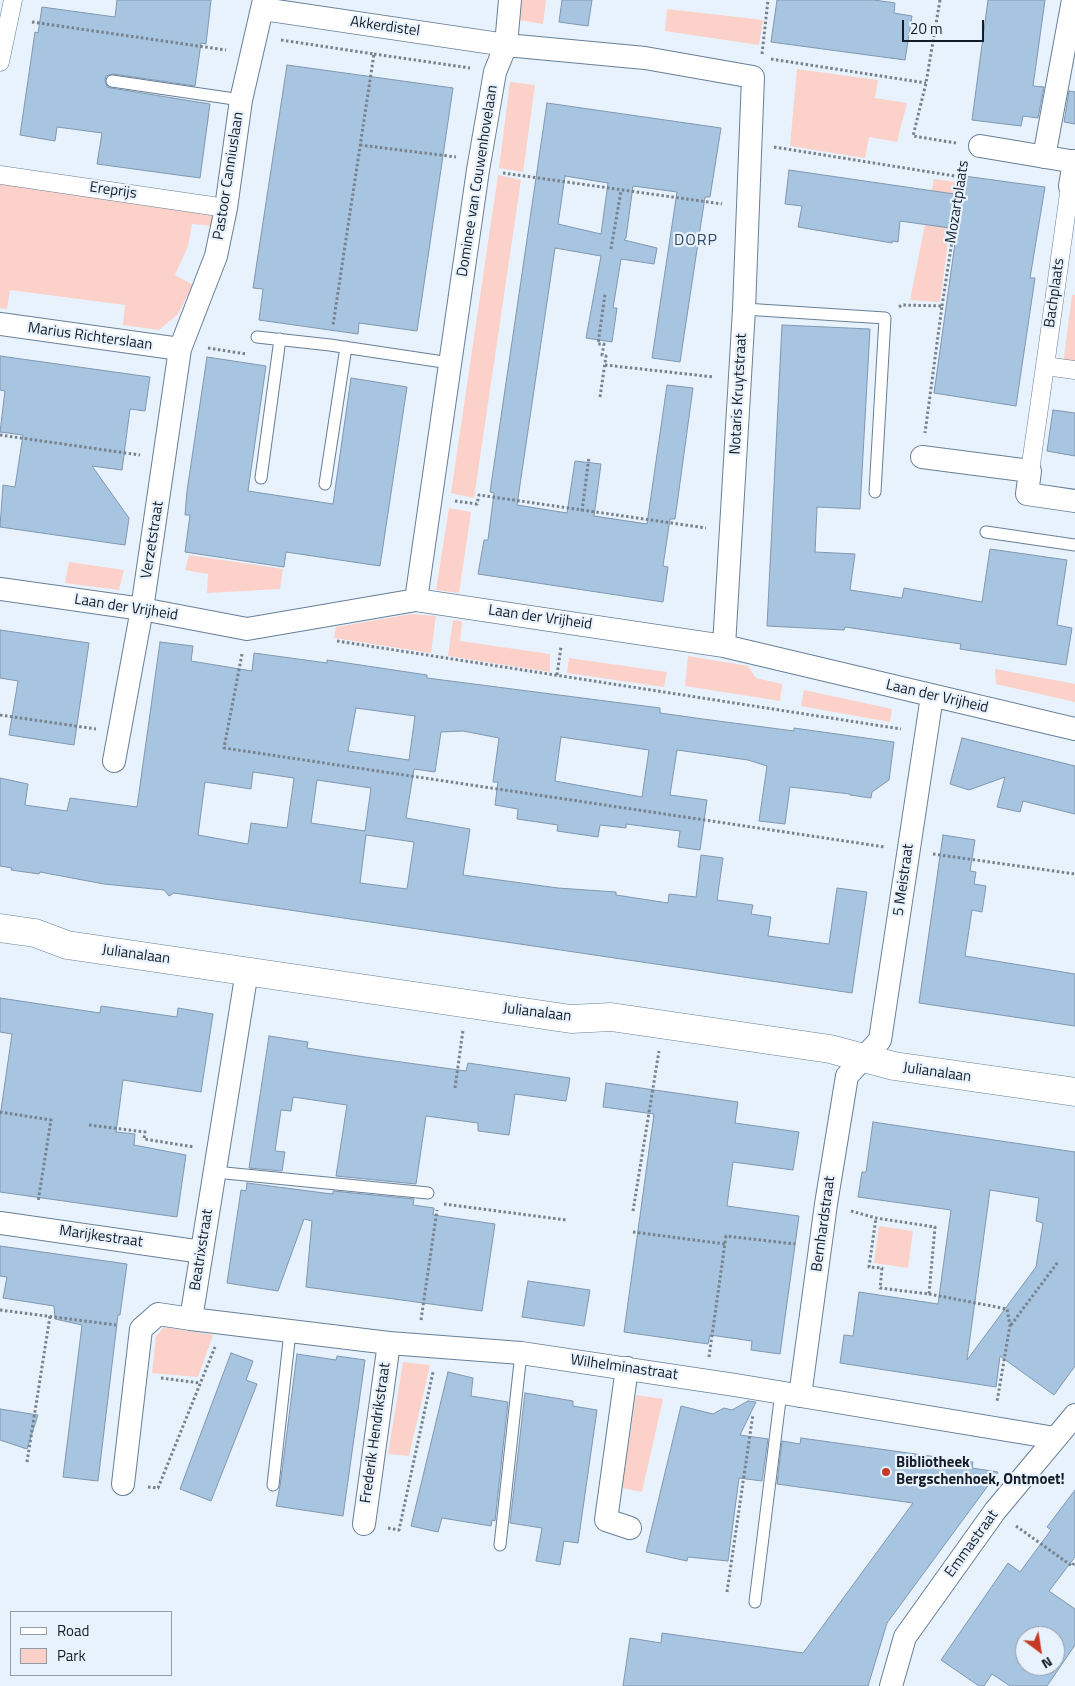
<!DOCTYPE html>
<style>
body{margin:0}
#map{position:relative;width:1075px;height:1686px;overflow:hidden;background:#e8f2fd;font-family:"Titillium Web",sans-serif}
canvas{display:block}
.legend{position:absolute;left:10px;top:1611px;width:162px;height:65px;box-sizing:border-box;background:#e8f2fd;border:1px solid #939da7;margin:0;padding:6px 9px;list-style:none;font-size:15px;color:#141d27}
.legend li{display:flex;align-items:center;gap:10px;height:25px}
.legend b{width:25px;border:1px solid #939da7}
.north{position:absolute;left:1015px;top:1626px;width:50px;height:50px;box-sizing:border-box;background:#e8f2fd;border:1px solid #939da7;border-radius:50%;rotate:149deg;font-size:14px;font-weight:700;line-height:20px;text-align:center;color:#141d27}
.north::after{content:'';display:block;margin:auto;width:18px;height:22px;background:#c63a25;clip-path:polygon(50% 0,100% 100%,50% 72%,0 100%)}
.scale{position:absolute;left:902px;top:20px;width:82px;height:22px;box-sizing:border-box;border:2px solid #141d27;border-top:0;padding-left:6px;font-size:15px;line-height:18px;white-space:nowrap;color:#141d27;-webkit-text-stroke:4px #e8f2fd;paint-order:stroke}
</style>
<div id="map">
<canvas width="1075" height="1686"></canvas>
<ul class="legend">
<li><b style="height:6px;background:#fff"></b>Road</li>
<li><b style="height:14px;background:#fbd1c9"></b>Park</li>
</ul>
<div class="north">N</div>
<div class="scale">20 m</div>
</div>
<script>
const context = document.querySelector('canvas').getContext('2d');
context.lineJoin = 'round';
function fillPath(path, color) { context.fillStyle = color; context.fill(path, 'evenodd'); }
const poly = rows => new Path2D(rows.map(r => 'M' + r).join(''));
function trace(path, color, width, dash) { context.strokeStyle = color; context.lineWidth = width; context.lineCap = dash ? 'butt' : 'round'; context.setLineDash(dash || []); context.stroke(path); }
function drawText(font, color, halo, rows, align = 'center') {
  context.font = font + ' "Titillium Web",sans-serif'; context.lineWidth = 4.5; context.setLineDash([]); context.textBaseline = 'middle'; context.strokeStyle = halo; context.fillStyle = color; for (const [text, x, y, turn = 0] of rows) {
    context.save(); context.translate(x, y); context.rotate((+turn || 0) * Math.PI / 180); context.textAlign = isNaN(turn) ? turn : align; if (halo) context.strokeText(text, 0, 0); context.fillText(text, 0, 0); context.restore();
  }
}
fillPath(poly([
 [522,0,546,0,543,24,519,20],
 [667,9,763,20,759,45,665,31],
 [797,69,878,80,875,98,907,103,897,142,869,137,865,158,790,146],
 [510,82,535,85,523,172,499,168],
 [498,175,521,180,474,498,451,493],
 [934,179,956,182,940,302,910,300],
 [0,181,214,212,213,226,192,224,188,246,175,275,193,285,178,314,159,330,123,325,125,305,10,290,7,309,0,308],
 [1072,295,1075,295,1075,366,1063,365],
 [449,508,471,512,459,593,436,590],
 [189,555,283,569,280,589,207,593,208,574,185,570],
 [69,562,124,570,119,590,65,583],
 [411,614,436,616,431,653,334,638,336,627],
 [453,620,462,621,460,641,550,654,550,672,448,656],
 [688,656,748,666,756,678,782,684,780,701,685,686],
 [569,658,667,672,664,687,567,673],
 [995,669,1075,684,1075,702,996,684],
 [804,690,892,709,890,722,801,706],
 [879,1226,913,1231,908,1268,874,1263],
 [164,1327,213,1335,198,1377,152,1373,156,1336],
 [403,1362,430,1365,409,1456,388,1454],
 [636,1395,663,1399,642,1492,622,1488]
]), '#fbd1c9');
const building = poly([
 [117,0,211,0,206,44,201,43,195,86,113,74,106,76,105,80,107,87,111,88,210,104,200,178,97,164,102,133,57,127,55,141,20,135,35,32,38,33,42,7,115,17,117,0],
 [562,0,592,0,588,26,559,22,562,0],
 [777,0,874,0,895,3,894,13,912,16,905,60,771,42,777,0],
 [988,0,1045,0,1033,86,1044,87,1038,118,1023,116,1021,126,972,120,988,0],
 [287,65,453,88,417,331,359,323,358,334,259,320,263,289,253,288,287,65],
 [1069,91,1075,92,1075,124,1064,122,1069,91],
 [547,103,721,128,710,197,705,197,680,362,652,358,677,192,633,186,626,238,624,240,657,248,654,264,621,259,613,308,617,308,612,342,586,338,601,256,555,248,517,505,567,513,575,461,601,464,594,516,647,524,667,385,693,388,675,519,670,519,663,566,668,567,663,602,478,574,484,540,488,540,494,493,490,492,547,103],
 [565,176,608,183,601,234,558,224,565,176],
 [789,170,961,195,964,176,1045,187,1030,278,1035,278,1016,406,934,393,957,229,900,221,898,242,892,241,892,243,798,227,802,206,785,204,789,170],
 [782,325,870,329,860,509,817,507,815,552,855,554,850,590,902,598,904,588,982,602,990,549,1067,560,1057,625,1072,628,1066,665,960,649,961,644,845,627,844,630,767,626,782,325],
 [0,356,150,377,145,411,130,409,122,470,92,466,129,518,125,545,0,527,3,485,15,487,23,435,0,432,5,391,0,390,0,356],
 [207,357,266,366,248,491,333,504,351,378,407,387,380,566,286,552,284,567,185,552,190,515,185,515,187,491,207,357],
 [1053,410,1075,413,1075,456,1047,451,1053,410],
 [0,630,89,643,74,745,9,735,18,681,0,678,0,630],
 [160,642,193,646,191,661,252,671,254,653,327,663,327,660,427,675,427,678,660,708,660,713,703,719,794,731,794,728,894,742,889,780,872,792,871,798,850,795,850,794,790,787,785,824,759,821,767,766,748,760,677,750,670,795,707,800,700,850,678,847,680,831,626,824,626,828,600,825,598,837,557,831,558,825,517,819,518,809,495,805,498,782,493,782,499,738,463,731,441,732,435,772,414,769,406,818,470,829,463,875,558,888,616,892,616,895,668,903,669,894,696,897,701,855,723,858,717,900,753,905,751,914,771,917,768,936,829,944,837,888,867,892,852,993,174,893,169,896,164,890,104,884,40,872,39,874,11,870,12,868,0,866,0,778,28,784,25,805,67,811,70,798,137,807,160,642],
 [356,708,415,716,409,760,348,751,356,708],
 [561,737,649,750,642,797,555,781,561,737],
 [253,772,294,778,287,828,251,823,248,844,198,835,205,782,251,789,253,772],
 [317,780,371,788,365,831,311,823,317,780],
 [366,835,414,842,407,889,360,883,366,835],
 [962,738,1075,766,1075,814,1023,801,1020,812,997,807,1005,777,969,790,950,784,962,738],
 [943,835,975,840,970,871,976,872,974,884,986,886,982,912,972,910,965,956,1075,974,1075,1026,919,1003,943,835],
 [0,998,100,1013,101,1006,177,1017,178,1008,213,1014,201,1092,123,1080,116,1132,135,1134,134,1145,186,1155,177,1217,0,1192,0,1117,12,1034,0,1032,0,998],
 [269,1036,308,1042,307,1048,365,1057,466,1071,468,1063,570,1078,566,1101,515,1094,509,1135,478,1131,478,1123,426,1116,416,1184,336,1176,347,1105,293,1097,291,1111,281,1110,275,1151,285,1152,282,1171,249,1168,269,1036],
 [606,1083,738,1102,735,1123,799,1132,793,1170,733,1162,727,1206,799,1216,780,1354,751,1350,752,1341,710,1335,708,1344,624,1332,654,1114,603,1107,606,1083],
 [873,1122,1075,1152,1075,1366,1054,1395,1000,1356,996,1387,840,1363,844,1335,853,1336,859,1292,938,1304,951,1210,858,1197,862,1172,866,1172,873,1122],
 [990,1190,1039,1198,1036,1221,1043,1223,1036,1267,967,1360,990,1190],
 [247,1183,324,1193,333,1194,333,1191,414,1199,413,1205,434,1208,433,1215,495,1224,482,1311,306,1287,312,1221,304,1219,278,1291,227,1283,241,1190,246,1191,247,1183],
 [0,1246,127,1264,120,1315,118,1315,98,1481,63,1477,82,1325,55,1319,54,1306,3,1298,7,1277,0,1276,0,1246],
 [528,1281,590,1290,584,1326,522,1317,528,1281],
 [231,1353,253,1361,246,1380,257,1384,211,1501,180,1489,231,1353],
 [297,1354,336,1360,337,1356,365,1360,343,1516,276,1506,280,1486,297,1354],
 [448,1372,473,1378,471,1396,508,1402,495,1521,492,1520,491,1526,442,1518,438,1532,411,1526,448,1372],
 [525,1393,573,1401,573,1406,597,1410,578,1543,564,1541,560,1565,536,1561,542,1528,510,1523,525,1393],
 [748,1401,756,1402,740,1435,768,1439,762,1481,739,1478,728,1561,688,1557,687,1561,646,1552,681,1406,713,1414,724,1408,732,1410,748,1401],
 [0,1409,38,1415,27,1449,0,1440,0,1409],
 [801,1438,973,1462,972,1468,998,1472,887,1623,868,1686,623,1686,630,1638,661,1643,662,1633,803,1653,913,1503,777,1484,782,1441,800,1444,801,1438],
 [1075,1490,1075,1557,1049,1591,1075,1609,1075,1645,1047,1686,1010,1686,992,1674,984,1686,979,1686,941,1660,1008,1563,1020,1572,1051,1530,1047,1527,1075,1490],
 [1025,1636,1055,1636,1055,1666,1025,1666,1025,1636]
]);
fillPath(building, '#a7c4e0');
trace(building, '#7f97b0', 1);
const service = poly([
 [112,81,241,100],
 [744,309,885,318,875,492],
 [257,337,330,345,450,363],
 [261,478,280,339],
 [325,484,346,347],
 [986,532,1075,545],
 [215,1172,428,1193],
 [273,1485,290,1332],
 [500,1545,521,1353],
 [755,1602,781,1392]
]);
const pedestrian = poly([
 [0,62,13,0],
 [0,175,226,208],
 [1070,186,1045,366,1075,370],
 [1030,471,1045,366]
]);
const minor = poly([
 [263,9,506,45,645,58,753,77,744,309,724,646],
 [980,146,1075,162],
 [1044,157,1073,0],
 [1070,186,1074,161],
 [0,324,180,349],
 [922,457,1030,471,1027,494,1075,501],
 [0,589,142,609,247,629,416,600,724,646,1075,729],
 [416,600,478,170,495,72,506,45,510,0],
 [114,761,142,609,180,349,216,256,226,208,241,100,264,0],
 [0,1223,202,1252],
 [191,1319,389,1343,521,1353,735,1385,1055,1438],
 [627,1368,606,1520,630,1528],
 [800,1396,826,1204,847,1076,880,1040,932,696],
 [123,1484,141,1329,158,1314,191,1319,247,971],
 [364,1524,389,1343],
 [891,1686,905,1637,995,1511,1075,1415]
]);
const tertiary = poly([
 [0,928,35,933,67,945,571,1019,611,1017,830,1049,894,1066,1075,1092]
]);
trace(service, '#677f97', 13);
trace(pedestrian, '#677f97', 19);
trace(minor, '#677f97', 24);
trace(tertiary, '#677f97', 29);
trace(poly([
 [940,0,926,83,913,136,956,143],
 [32,22,226,50],
 [281,40,374,54,333,325],
 [374,54,470,68],
 [762,54,768,0],
 [771,59,926,83],
 [360,145,456,157],
 [774,147,961,177],
 [503,173,722,204],
 [611,249,621,191],
 [942,306,964,163],
 [899,307,902,305,942,306,925,433],
 [208,348,246,354],
 [605,365,714,377],
 [600,397,606,356,602,355,604,344,598,344,605,294],
 [0,435,140,455],
 [455,501,477,504,479,495,706,528],
 [582,511,589,457],
 [337,641,901,729],
 [242,654,224,748,885,847],
 [557,675,561,647],
 [0,715,96,729],
 [933,854,1075,874],
 [455,1088,463,1030],
 [0,1112,51,1120,38,1202],
 [89,1125,145,1132,144,1139,194,1147],
 [444,1204,566,1220],
 [633,1211,659,1051],
 [851,1211,876,1218,935,1227,929,1294,880,1288,882,1268,869,1267,876,1218],
 [633,1232,725,1244],
 [929,1294,1007,1309,1010,1325,997,1402],
 [0,1310,116,1325],
 [421,1320,437,1210],
 [1011,1325,1058,1262],
 [709,1357,726,1236,795,1244],
 [161,1378,200,1383],
 [27,1462,50,1316],
 [148,1487,158,1488,215,1347],
 [1016,1526,1072,1566,1075,1562],
 [388,1528,399,1530,433,1372],
 [727,1592,753,1414]
]), '#78828c', 3, [2.5, 2.5]);
trace(service, '#fff', 11);
trace(pedestrian, '#fff', 18);
trace(minor, '#fff', 22);
trace(tertiary, '#fff', 28);
for (const [x, y, r, color] of [
 [886,1472,5,"#c63a25"]
]) { const dot = new Path2D(); dot.arc(x, y, r, 0, 2 * Math.PI); context.fillStyle = color; context.fill(dot); trace(dot, '#e8f2fd', 2); }
drawText('15px', '#141d27', '#e8f2fd', [
 ["Akkerdistel",385,27,8],
 ["Pastoor Canniuslaan",229,176,-81],
 ["Dominee van Couwenhovelaan",478,181,-81],
 ["Ereprijs",113,191,8],
 ["Mozartplaats",958,202,-81],
 ["Bachplaats",1055,293,-82],
 ["Marius Richterslaan",90,337,8],
 ["Notaris Kruytstraat",739,394,-87],
 ["Verzetstraat",153,540,-81],
 ["Laan der Vrijheid",126,608,9],
 ["Laan der Vrijheid",540,618,8],
 ["Laan der Vrijheid",937,697,13],
 ["5 Meistraat",904,880,-82],
 ["Julianalaan",136,955,8],
 ["Julianalaan",537,1013,7],
 ["Julianalaan",937,1073,8],
 ["Bernhardstraat",824,1224,-82],
 ["Marijkestraat",101,1237,8],
 ["Beatrixstraat",202,1250,-81],
 ["Wilhelminastraat",624,1368,8],
 ["Frederik Hendrikstraat",376,1433,-82],
 ["Emmastraat",972,1544,-54]
]);
drawText('bold 15px', '#141d27', '#e8f2fd', [
 ["Bibliotheek",896,1463],
 ["Bergschenhoek, Ontmoet!",896,1480]
], 'left');
context.letterSpacing = '1px';
drawText('16px', '#354b61', '#e8f2fd', [
 ["DORP",696,241]
]);
context.letterSpacing = '0px';
</script>
